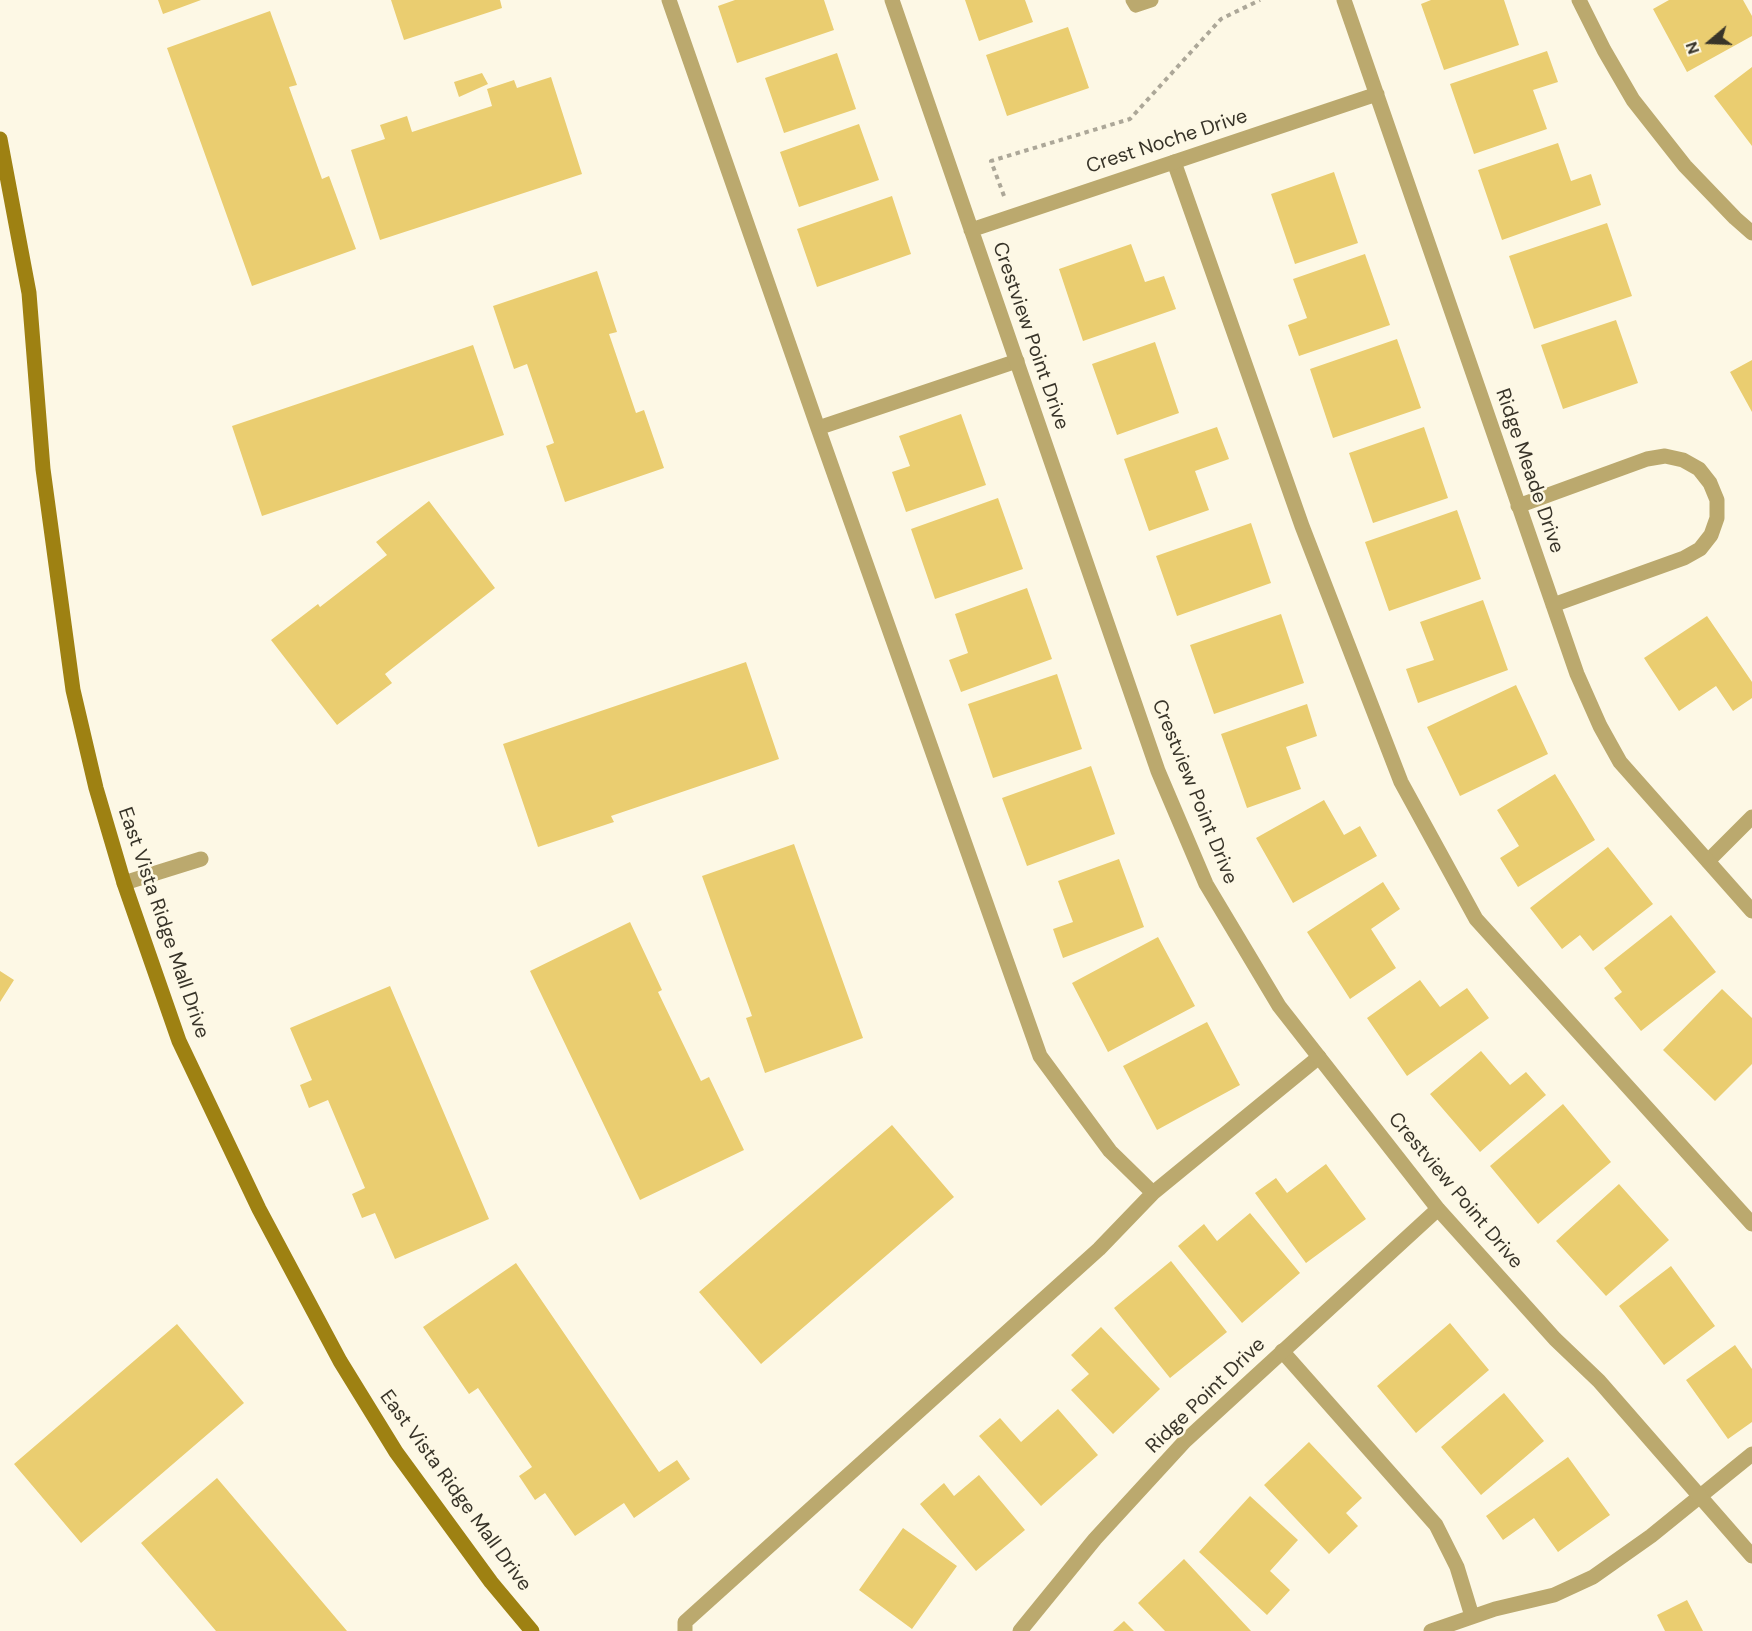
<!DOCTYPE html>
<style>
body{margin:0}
#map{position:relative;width:1752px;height:1631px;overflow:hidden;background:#fdf8e5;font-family:"DM Sans",sans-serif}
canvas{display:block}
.north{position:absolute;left:1680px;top:12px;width:60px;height:60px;-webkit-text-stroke:4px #fdf8e5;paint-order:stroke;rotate:251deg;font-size:16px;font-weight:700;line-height:24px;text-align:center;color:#383429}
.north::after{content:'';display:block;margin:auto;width:21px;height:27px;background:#383429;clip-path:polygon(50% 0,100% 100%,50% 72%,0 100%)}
</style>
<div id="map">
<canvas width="1752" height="1631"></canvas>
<div class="north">N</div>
</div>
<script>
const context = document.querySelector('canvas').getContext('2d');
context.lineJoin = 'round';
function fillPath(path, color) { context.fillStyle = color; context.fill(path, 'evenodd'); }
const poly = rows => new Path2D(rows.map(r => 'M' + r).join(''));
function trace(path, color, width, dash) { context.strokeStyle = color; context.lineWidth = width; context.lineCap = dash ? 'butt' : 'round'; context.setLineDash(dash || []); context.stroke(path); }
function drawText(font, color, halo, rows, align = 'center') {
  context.font = font + ' "DM Sans",sans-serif'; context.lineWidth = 5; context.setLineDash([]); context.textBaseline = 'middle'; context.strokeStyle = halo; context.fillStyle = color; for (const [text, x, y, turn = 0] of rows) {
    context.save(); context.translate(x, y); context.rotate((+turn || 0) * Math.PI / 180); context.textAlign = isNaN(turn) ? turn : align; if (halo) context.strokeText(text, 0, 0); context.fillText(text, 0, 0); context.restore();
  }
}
fillPath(poly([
 [158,0,201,0,163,14],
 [391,0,500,0,502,8,404,40],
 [735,0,824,0,834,30,737,63,718,6],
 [965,0,1025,0,1033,22,979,41],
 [1431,0,1504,0,1519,45,1444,70,1421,4],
 [1669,0,1743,0,1752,16,1752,36,1687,72,1653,9],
 [270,11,297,85,289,87,322,179,329,176,356,249,252,286,167,48],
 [1068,27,1089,88,1007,116,986,55],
 [1547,51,1558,82,1533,90,1547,129,1474,154,1450,84],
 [837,53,856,109,784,133,765,78],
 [1752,67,1752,146,1714,96],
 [482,73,488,84,459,97,454,82],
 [551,77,582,174,380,240,351,150,385,139,380,125,407,116,412,132,492,106,487,89,514,80,517,88],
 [859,124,879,180,799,207,780,152],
 [1558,143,1571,181,1591,174,1601,205,1502,240,1478,170],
 [1334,172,1358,243,1295,264,1271,194],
 [892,196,911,254,817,287,797,229],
 [1607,223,1632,296,1534,329,1509,256],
 [1131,244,1145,282,1164,276,1176,309,1083,341,1059,269],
 [1365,254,1390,325,1299,356,1288,325,1307,318,1293,279],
 [597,271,617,332,609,334,636,413,644,410,664,468,565,502,546,446,554,443,527,364,514,369,493,306],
 [1616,320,1638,383,1563,409,1541,345],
 [1397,339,1421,408,1333,438,1310,369],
 [1155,342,1179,413,1117,435,1092,364],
 [473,345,504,435,262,516,232,426],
 [1752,360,1752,412,1730,372],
 [961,414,986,485,906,512,892,472,910,466,899,436],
 [1217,427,1229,459,1195,471,1209,510,1149,531,1124,459],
 [1424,427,1448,498,1373,523,1349,453],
 [998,498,1023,569,935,599,911,529],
 [429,501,495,588,385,674,392,683,337,725,271,640,318,604,320,607,387,555,376,542],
 [1457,510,1481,579,1389,611,1365,542],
 [1251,523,1271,583,1177,616,1156,556],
 [1027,588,1052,659,961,692,949,660,968,653,955,614],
 [1483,600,1508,670,1418,703,1406,669,1434,660,1420,622],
 [1281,614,1304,683,1214,714,1190,645],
 [1707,616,1752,682,1752,698,1733,711,1716,686,1679,711,1644,658],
 [746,662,779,759,611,816,614,822,538,847,503,744],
 [1057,674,1082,749,993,778,968,704],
 [1516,685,1548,754,1460,796,1427,727],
 [1307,704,1317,736,1286,747,1301,789,1247,808,1221,734],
 [1091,766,1115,834,1027,866,1002,798],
 [1555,774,1595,840,1518,887,1500,858,1519,846,1497,810],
 [1324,800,1344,835,1360,826,1377,856,1293,903,1256,838],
 [794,844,863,1038,765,1073,746,1018,752,1016,702,876],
 [1608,847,1653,904,1593,951,1580,935,1562,949,1530,908],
 [1119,859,1144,927,1063,958,1053,929,1073,922,1058,881],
 [1383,882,1400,909,1371,929,1396,968,1350,999,1307,932],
 [1671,915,1716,972,1641,1031,1614,998,1622,992,1604,968],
 [630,922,662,990,658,992,701,1081,709,1077,744,1150,640,1200,530,971],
 [1158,937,1195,1006,1108,1052,1072,983],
 [0,971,14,980,0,1002],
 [1420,980,1440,1007,1467,988,1489,1018,1407,1076,1367,1018],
 [390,986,489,1219,395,1259,375,1213,362,1218,352,1194,365,1188,328,1100,309,1108,300,1085,312,1080,290,1028],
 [1722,989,1752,1018,1752,1064,1715,1101,1663,1050],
 [1207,1022,1240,1085,1157,1130,1123,1066],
 [1481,1051,1510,1085,1526,1072,1546,1095,1480,1152,1430,1094],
 [1563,1104,1611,1162,1538,1224,1490,1166],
 [892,1125,954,1197,761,1364,699,1292],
 [1326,1164,1366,1219,1306,1263,1255,1193,1276,1178,1287,1193],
 [1619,1184,1669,1240,1606,1296,1556,1241],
 [1250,1213,1300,1273,1242,1323,1178,1246,1204,1224,1217,1241],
 [1171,1261,1227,1332,1170,1378,1114,1308],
 [516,1263,659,1472,677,1460,690,1479,634,1518,624,1503,575,1536,545,1493,535,1500,519,1476,532,1467,478,1388,469,1394,423,1327],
 [1671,1266,1715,1326,1664,1365,1619,1306],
 [1450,1323,1489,1370,1416,1433,1377,1386],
 [177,1324,244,1403,81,1543,14,1464],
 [1101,1327,1160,1389,1113,1434,1071,1390,1089,1374,1071,1355],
 [1735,1345,1752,1369,1752,1422,1728,1439,1686,1380],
 [1504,1393,1544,1441,1481,1495,1441,1447],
 [1058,1409,1098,1455,1041,1506,979,1436,1000,1418,1021,1442],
 [1309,1442,1362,1498,1346,1513,1358,1526,1329,1554,1264,1485],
 [1568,1457,1610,1515,1558,1552,1534,1518,1503,1540,1486,1516],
 [979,1475,1025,1530,976,1571,920,1504,944,1483,954,1496],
 [217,1478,347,1631,216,1631,141,1543],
 [1250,1496,1298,1540,1270,1571,1290,1590,1267,1615,1199,1552],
 [903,1528,957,1566,912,1629,859,1590],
 [1184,1559,1251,1631,1165,1631,1138,1603],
 [1687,1600,1703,1631,1665,1631,1657,1615],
 [1124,1621,1134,1631,1113,1631]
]), '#eacd70');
trace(poly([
 [1004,196,991,161,1130,119,1221,19,1260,0]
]), '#aca798', 4, [4.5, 4.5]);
trace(poly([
 [669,0,818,428,1017,361],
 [1133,0,1136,5,1151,0],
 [1579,0,1604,50,1633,100,1685,166,1735,218,1752,233],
 [1174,162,1302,526,1401,782,1476,919,1752,1224],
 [818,428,1040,1056,1110,1151,1153,1193,1319,1057],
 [1708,861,1752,817],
 [1282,1351,1436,1525,1457,1567,1472,1616],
 [685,1631,685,1622,1099,1249,1153,1193],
 [1431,1631,1495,1609,1554,1595,1593,1577,1651,1536,1752,1454]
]), '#bba96e', 15);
trace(poly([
 [892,0,1158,771,1206,884,1279,1006,1438,1209,1555,1339,1599,1381,1752,1556],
 [1344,0,1577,674,1600,726,1620,762,1752,911],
 [971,230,1377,94],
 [1518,506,1647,459,1665,456,1683,460,1699,469,1710,483,1717,500,1717,518,1711,535,1700,549,1684,558,1553,605],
 [124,883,201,859],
 [1020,1631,1095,1539,1185,1441,1438,1209]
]), '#bba96e', 15);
trace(poly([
 [0,139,29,293,43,469,73,690,96,788,124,883,179,1041,259,1209,340,1361,396,1452,491,1582,532,1631]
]), '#9e8112', 15);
drawText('20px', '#383429', '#fdf8e5', [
 ["Crest Noche Drive",1167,142,-18],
 ["Crestview Point Drive",1030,336,71],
 ["Ridge Meade Drive",1529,471,71],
 ["Crestview Point Drive",1194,792,68],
 ["East Vista Ridge Mall Drive",163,923,71],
 ["Crestview Point Drive",1455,1191,50],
 ["Ridge Point Drive",1206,1396,-44],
 ["East Vista Ridge Mall Drive",455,1491,54]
]);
</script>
